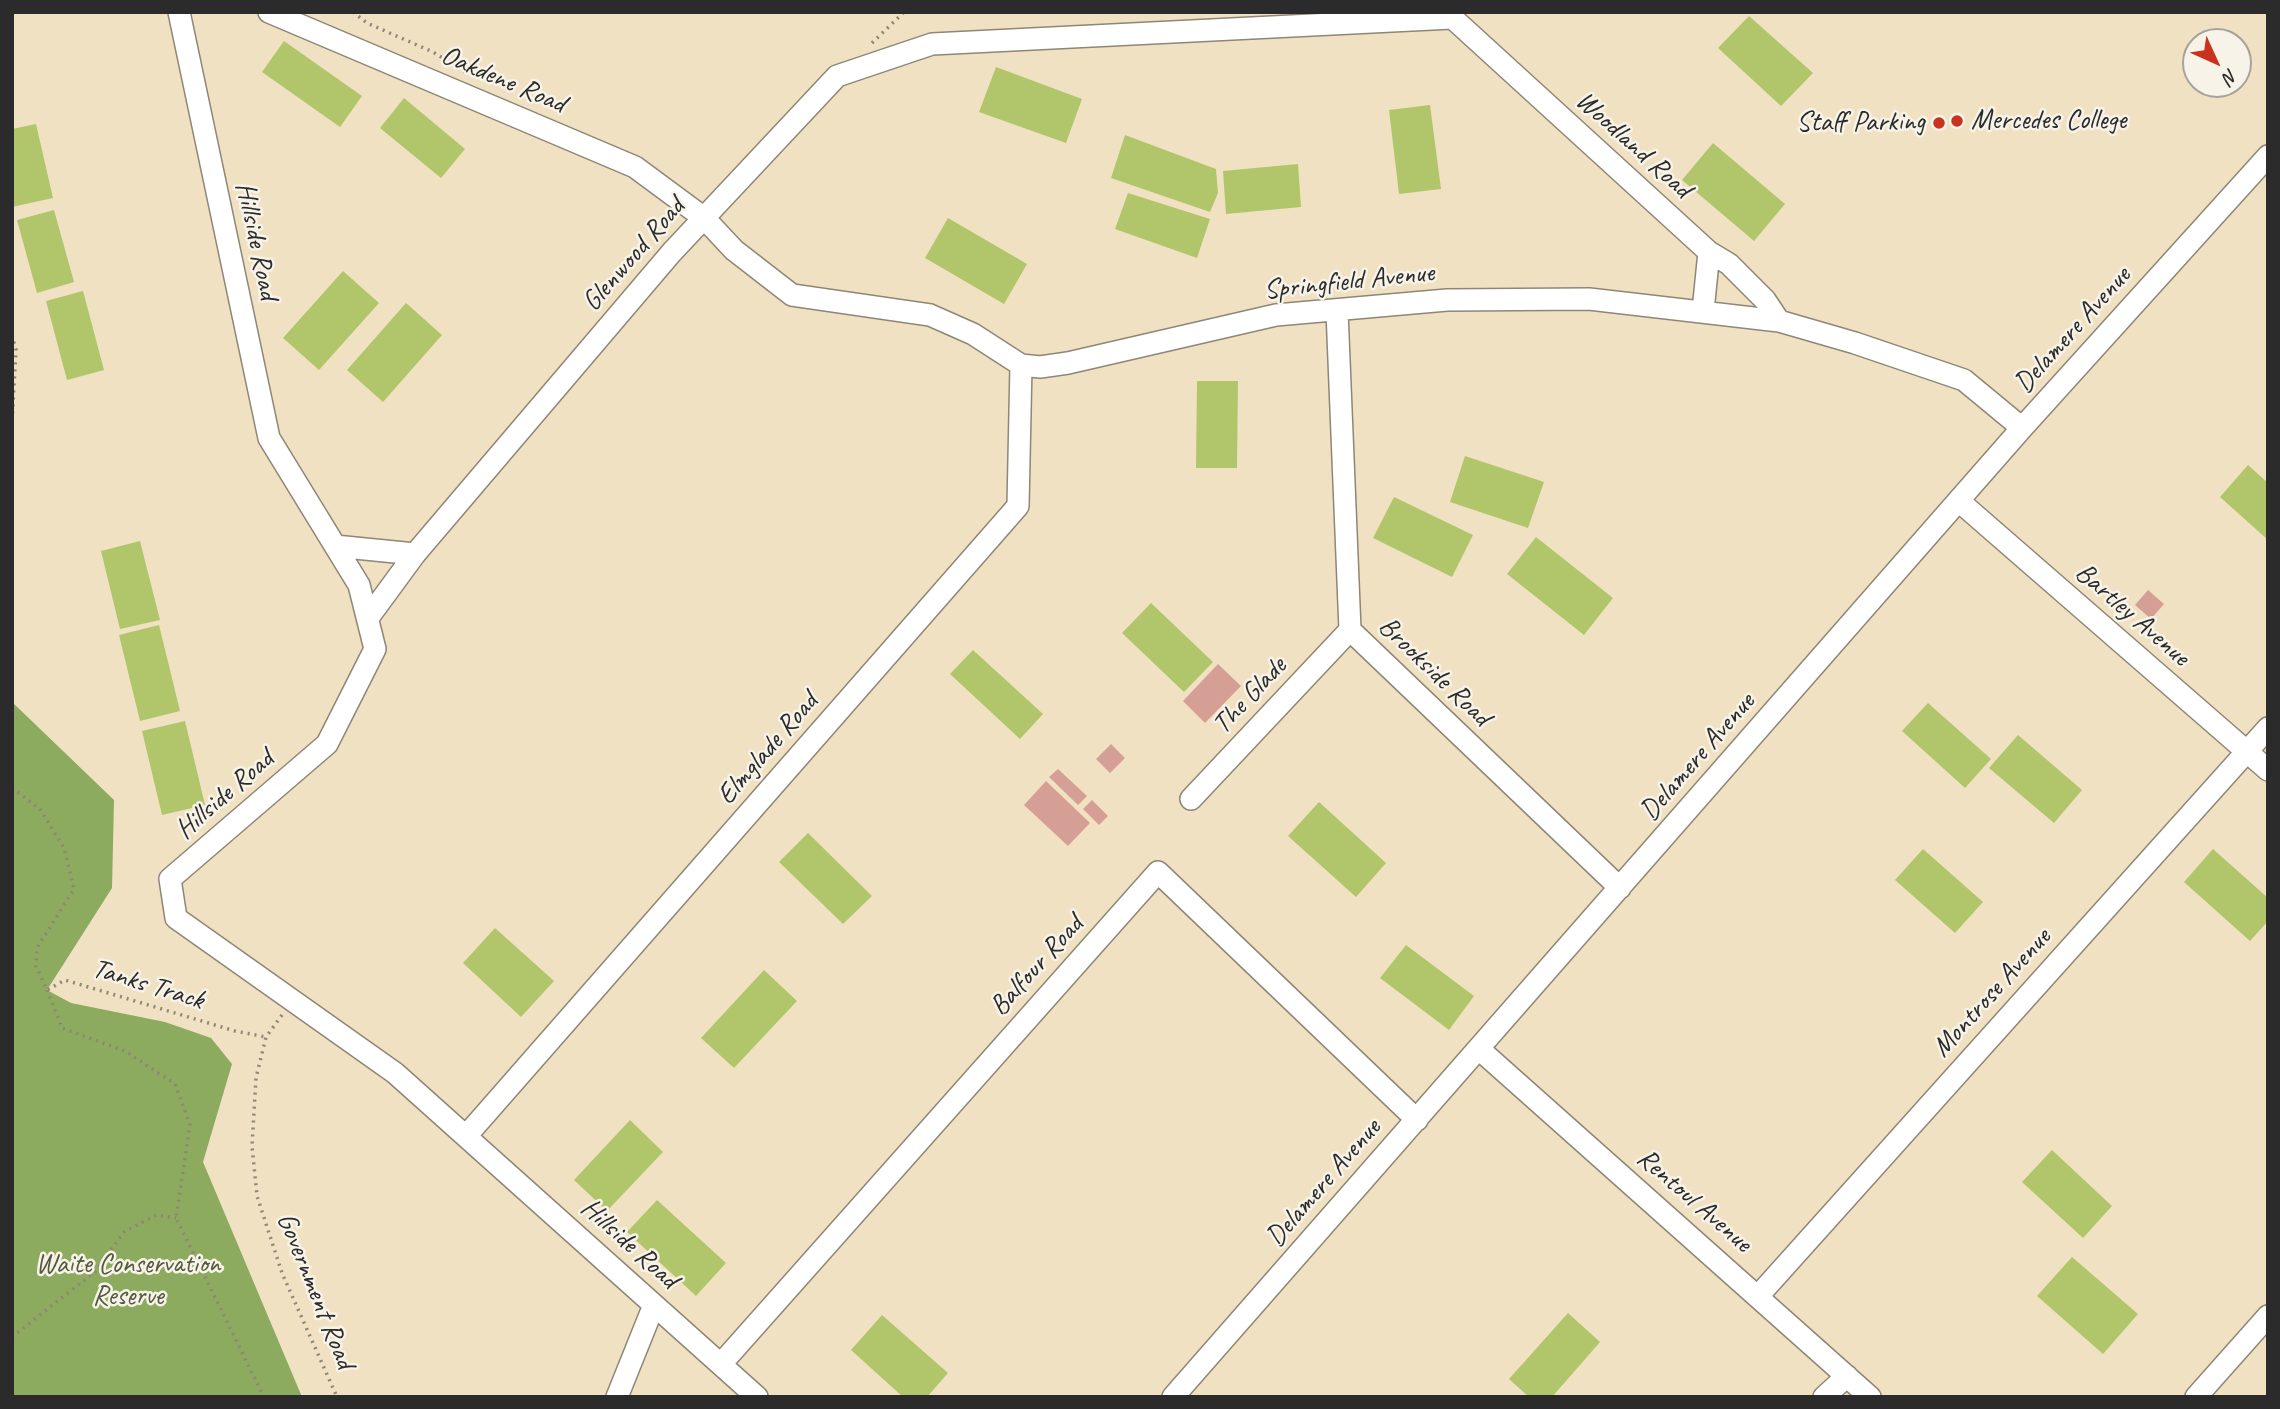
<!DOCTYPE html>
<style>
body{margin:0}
#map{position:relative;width:2280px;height:1409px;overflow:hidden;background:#f0e1c2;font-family:Caveat,sans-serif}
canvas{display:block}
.frame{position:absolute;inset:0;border:14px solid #2b2b2b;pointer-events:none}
.north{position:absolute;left:2182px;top:28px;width:70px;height:70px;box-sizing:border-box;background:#f7f3e8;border:2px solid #a5a39c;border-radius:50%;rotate:135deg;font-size:19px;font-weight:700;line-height:28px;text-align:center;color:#2b2b2b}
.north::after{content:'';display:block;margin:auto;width:24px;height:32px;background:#c8321e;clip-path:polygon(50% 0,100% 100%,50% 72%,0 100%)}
</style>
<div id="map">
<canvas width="2280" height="1409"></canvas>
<div class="frame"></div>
<div class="north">N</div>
</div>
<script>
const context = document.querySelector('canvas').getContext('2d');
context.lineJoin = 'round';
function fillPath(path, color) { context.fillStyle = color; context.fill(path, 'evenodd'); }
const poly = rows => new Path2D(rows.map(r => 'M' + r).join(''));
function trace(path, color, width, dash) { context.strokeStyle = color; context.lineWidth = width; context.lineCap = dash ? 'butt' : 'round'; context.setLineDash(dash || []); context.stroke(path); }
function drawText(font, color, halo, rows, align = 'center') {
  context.font = font + ' Caveat,sans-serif'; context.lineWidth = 5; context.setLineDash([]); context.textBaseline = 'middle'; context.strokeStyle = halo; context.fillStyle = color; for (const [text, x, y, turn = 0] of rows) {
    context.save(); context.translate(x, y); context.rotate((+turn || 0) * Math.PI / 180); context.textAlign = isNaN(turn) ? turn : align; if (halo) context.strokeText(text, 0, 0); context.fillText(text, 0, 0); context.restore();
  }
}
fillPath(poly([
 [1749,16,1813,73,1781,106,1718,48],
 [284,41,362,96,340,127,262,72],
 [996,67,1082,99,1066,143,979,112],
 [404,98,465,149,441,178,380,128],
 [1430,105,1441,189,1399,194,1389,110],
 [36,124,53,198,12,207,12,129],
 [1125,135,1216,169,1218,193,1210,212,1111,178],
 [1713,143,1785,204,1754,241,1682,180],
 [1298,164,1301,207,1226,214,1223,171],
 [1128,193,1210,219,1197,258,1115,229],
 [54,210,74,282,37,293,17,220],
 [948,218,1027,264,1004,304,925,258],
 [343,271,379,303,319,370,283,338],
 [83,291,104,370,67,380,46,301],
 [406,303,442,335,383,402,347,370],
 [1197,381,1238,381,1237,468,1196,468],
 [1465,456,1544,482,1528,528,1450,502],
 [2248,465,2268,483,2268,540,2220,497],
 [1394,497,1473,535,1452,577,1373,538],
 [1536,537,1613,598,1584,635,1507,574],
 [140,541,160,620,120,629,101,551],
 [1151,603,1213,662,1184,692,1122,633],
 [159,625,180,711,140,721,119,635],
 [973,650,1043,714,1020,739,950,674],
 [1928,703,1991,759,1965,788,1902,731],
 [185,721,205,805,162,815,142,731],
 [2018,735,2082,790,2054,823,1989,768],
 [1319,802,1386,863,1356,897,1288,836],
 [808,833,872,896,843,924,779,862],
 [1923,849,1983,902,1955,933,1895,880],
 [2213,849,2268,898,2268,921,2250,941,2184,882],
 [495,928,554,981,521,1017,463,963],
 [1406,945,1474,996,1449,1030,1380,978],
 [764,970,797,1001,734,1068,701,1038],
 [630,1120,663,1152,607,1211,574,1180],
 [2052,1150,2112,1206,2083,1238,2022,1182],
 [657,1200,726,1263,696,1296,627,1232],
 [2072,1257,2138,1314,2103,1354,2037,1296],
 [1568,1313,1600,1342,1552,1397,1529,1397,1509,1379],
 [882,1315,948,1373,927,1397,903,1397,851,1350]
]), '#b1c66a');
fillPath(poly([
 [12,702,114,800,112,888,47,990,71,1003,165,1022,211,1038,232,1064,203,1162,302,1397,12,1397]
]), '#8cab5e');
fillPath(poly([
 [2148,590,2164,604,2151,619,2135,605],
 [1218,664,1241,686,1205,723,1183,701],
 [1111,744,1125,758,1110,773,1096,759],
 [1058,769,1087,796,1078,805,1049,777],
 [1046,781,1090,823,1068,846,1024,805],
 [1092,800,1108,816,1099,825,1083,809]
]), '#d69f96');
const minor = poly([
 [179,12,269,438,359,585,375,649,327,744,170,879,176,918,395,1073,757,1397],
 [269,12,635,167,704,218,734,250,792,295,930,315,973,334,1021,365,1040,367,1068,363,1276,315,1447,300,1589,299,1779,321,1855,343,1964,380,2022,428],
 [1446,12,1709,252,1729,264,1765,300,1779,321],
 [1337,311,1350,630,1620,888],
 [1703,311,1709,252],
 [1960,502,2268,770],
 [335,546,415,554],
 [368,618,415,554,672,252,837,76,932,44,1452,18],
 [1191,799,1350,630],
 [1479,1049,1870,1397],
 [467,1135,1018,506,1021,365],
 [1759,1295,2268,728],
 [721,1364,1158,872,1417,1120],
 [617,1397,654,1305],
 [1173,1397,2022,428,2268,156],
 [1824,1397,1847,1376],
 [2196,1397,2268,1316]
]);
trace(minor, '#8e8676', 24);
trace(poly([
 [353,12,367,23,433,52,465,72],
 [872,43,904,12],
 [12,335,16,350,12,422],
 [12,788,40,809,64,848,74,889,37,948,36,966,47,990,65,980,235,1031,266,1037],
 [47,990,62,1028,125,1051,175,1084,190,1125,176,1218,264,1397],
 [282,1015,266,1037,256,1078,252,1146,257,1196,282,1273,337,1397],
 [12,1337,96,1271,124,1232,156,1215,176,1218]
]), '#8e8676', 3.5, [2, 5]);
trace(minor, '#fff', 21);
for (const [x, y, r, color] of [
 [1957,121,7,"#c8321e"],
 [1939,123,7,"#c8321e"]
]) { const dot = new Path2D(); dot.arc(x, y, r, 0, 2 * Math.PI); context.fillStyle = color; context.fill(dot); trace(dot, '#f7f3e8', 2.5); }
drawText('28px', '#2b2b2b', '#f7f3e8', [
 ["Oakdene Road",503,80,23],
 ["Woodland Road",1633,145,42],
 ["Hillside Road",256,241,78],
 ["Glenwood Road",634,255,-49],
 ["Springfield Avenue",1349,282,-6],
 ["Delamere Avenue",2073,330,-48],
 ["Bartley Avenue",2132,615,41],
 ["Brookside Road",1434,672,44],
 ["The Glade",1250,696,-47],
 ["Elmglade Road",768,749,-49],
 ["Delamere Avenue",1698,757,-49],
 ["Hillside Road",225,795,-41],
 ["Balfour Road",1037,966,-48],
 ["Tanks Track",148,985,17],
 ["Montrose Avenue",1992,993,-48],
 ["Delamere Avenue",1324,1183,-49],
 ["Rentoul Avenue",1694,1201,41],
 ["Hillside Road",629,1244,42],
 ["Government Road",315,1291,68]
]);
drawText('28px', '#2b2b2b', '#f7f3e8', [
 ["Mercedes College",1971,121],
 ["Staff Parking",1925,123,"right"]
], 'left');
drawText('28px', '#535a3e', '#f7f3e8', [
 ["Waite Conservation",128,1265],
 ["Reserve",128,1297]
]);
</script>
